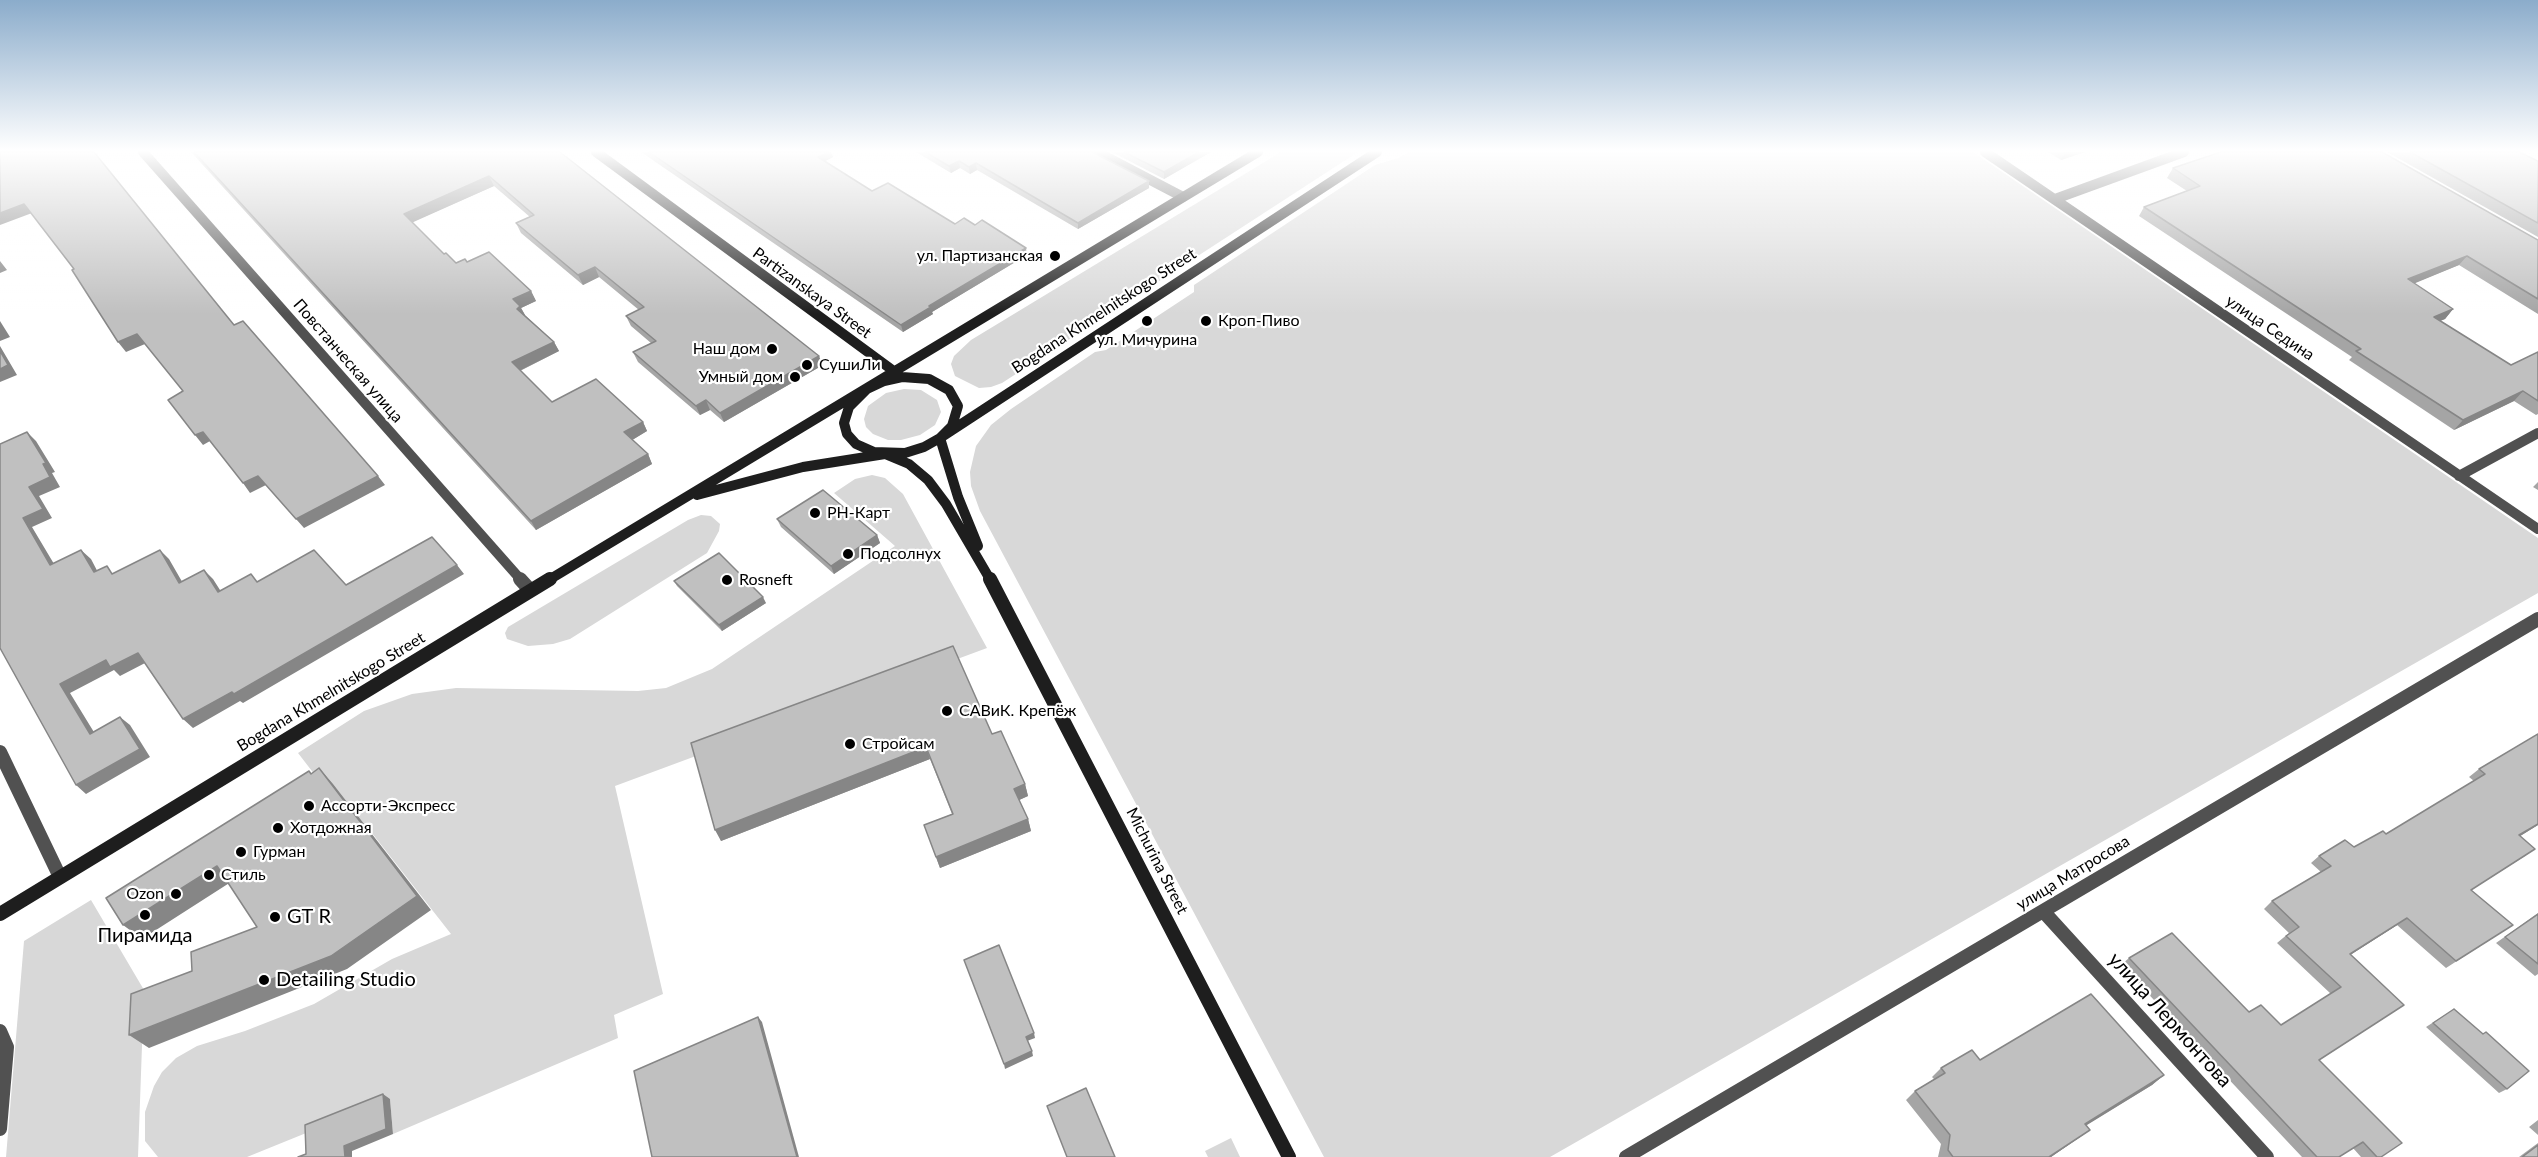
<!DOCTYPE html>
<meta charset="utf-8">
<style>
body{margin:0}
canvas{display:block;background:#fff}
</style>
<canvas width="2538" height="1157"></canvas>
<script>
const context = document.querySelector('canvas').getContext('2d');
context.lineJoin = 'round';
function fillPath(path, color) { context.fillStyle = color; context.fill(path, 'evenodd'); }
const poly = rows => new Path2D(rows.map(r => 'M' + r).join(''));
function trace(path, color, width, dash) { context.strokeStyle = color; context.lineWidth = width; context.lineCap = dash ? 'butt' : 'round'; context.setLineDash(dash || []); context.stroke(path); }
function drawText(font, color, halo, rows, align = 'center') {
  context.font = font + ' Lato,sans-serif'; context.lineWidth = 4.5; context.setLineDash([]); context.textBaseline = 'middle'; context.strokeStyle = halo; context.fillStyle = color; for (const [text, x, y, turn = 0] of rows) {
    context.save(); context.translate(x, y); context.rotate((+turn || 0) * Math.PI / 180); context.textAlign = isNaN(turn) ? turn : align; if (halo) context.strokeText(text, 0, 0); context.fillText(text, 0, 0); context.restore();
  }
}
fillPath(poly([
 [1281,152,1358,152,1002,383,991,387,979,388,955,376,951,364,954,356,971,340],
 [1409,152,1973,152,2538,538,2538,593,1550,1157,1324,1157,980,511,971,486,970,472,976,446,991,425,1011,409,1095,352,1106,350,1194,292,1194,285,1375,165,1398,158],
 [904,389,921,390,937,400,941,412,935,425,920,435,901,440,888,440,873,434,866,427,864,419,868,406,886,393],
 [872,475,885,478,903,494,987,648,615,786,663,994,614,1015,618,1038,393,1134,390,1099,247,1157,158,1157,145,1141,145,1112,154,1086,162,1072,176,1058,197,1046,245,1031,314,1004,392,959,451,934,368,828,342,810,298,753,364,711,412,694,456,688,638,691,666,688,712,669,895,546,834,493,855,479],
 [701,515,711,516,720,524,719,531,707,553,570,639,553,644,528,646,507,639,505,633,508,627,688,520],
 [91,900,144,990,138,1157,6,1157,24,941],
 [1231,1138,1240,1157,1208,1157,1205,1151]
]), '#d8d8d8');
trace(poly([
 [0,1031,7,1047,0,1129]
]), '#515151', 14);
trace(poly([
 [143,152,522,581],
 [1097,152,1183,197],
 [1985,152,2538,529],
 [2055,199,2184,152],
 [2459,476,2538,433]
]), '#515151', 10);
trace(poly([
 [520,579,530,590],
 [0,752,60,877],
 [2043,911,2267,1157],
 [1626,1157,2538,619]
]), '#515151', 14);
trace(poly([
 [596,152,895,372],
 [902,377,929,379,949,390,958,406,952,426,940,438,924,447,905,453,874,452,856,444,847,434,844,423,849,407,867,389,884,381,902,377],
 [697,495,803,467,885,454,909,464,928,480,946,504,991,581],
 [978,546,958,497,940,438,1377,152],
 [547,581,1258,152]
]), '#1e1e1e', 10);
trace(poly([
 [990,579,1289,1157],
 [0,914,550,579]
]), '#1e1e1e', 14);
fillPath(poly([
 [191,152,560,152,823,365,724,422,710,410,700,415,638,362,633,352,651,343,631,326,626,316,639,310,599,277,583,285,521,233,516,223,530,217,494,186,412,222,444,254,456,263,467,262,531,291,536,301,521,308,525,315,554,342,559,351,520,371,552,402,643,422,647,431,632,440,648,454,652,464,536,530],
 [641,152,831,152,833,157,825,161,872,191,955,224,1027,255,932,312,933,314,903,332],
 [916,152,1092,152,1149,188,1078,229,977,170,970,174,960,168,951,173],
 [1112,152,1211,152,1164,179],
 [2048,152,2085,152,2061,160],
 [2387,152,2524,152,2521,153,2538,161,2538,237],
 [2173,168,2538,240,2538,314,2459,265,2414,283,2453,309,2445,319,2439,321,2511,365,2538,352,2538,414,2536,415,2514,401,2454,430,2349,360,2352,357,2139,216,2144,207,2187,191,2167,178],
 [2538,482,2538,490,2533,487],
 [777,519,877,535,880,543,834,574,781,527],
 [674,581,766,603,722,631,677,586],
 [992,734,1025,784,1028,796,1019,800,1028,819,1031,831,940,868,924,825,952,814,930,759,721,841,691,743],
 [2538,734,2538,825,2520,836,2525,856,2471,890,2513,925,2446,968,2397,925,2351,954,2319,1060,2381,1157,2361,1157,2353,1148,2339,1157,2302,1157,2121,965,2129,958,2249,1012,2281,1025,2331,994,2277,943,2289,933,2264,909,2272,901,2321,872,2311,863,2319,856,2354,847,2386,834,2474,781,2469,777,2479,769],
 [2538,913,2538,974,2535,976,2496,943],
 [2454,1009,2482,1034,2507,1089,2499,1093,2426,1027],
 [1980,1060,2164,1075,2152,1085,2086,1125,2090,1130,2051,1157,1938,1157,1941,1144,1906,1100,1915,1091,1934,1079,1932,1077,1941,1068],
 [2538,1120,2538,1135,2529,1127],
 [2538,1143,2538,1157,2519,1157]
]), '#a5a5a5');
fillPath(poly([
 [829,152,831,152,833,157,820,164,818,157],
 [1199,152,1211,152,1164,179,1164,172],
 [2065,152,2085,152,2061,160],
 [959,161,960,168,951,173,949,166],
 [976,163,977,170,970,174,969,167],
 [489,176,494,186,409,224,404,214],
 [1149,181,1149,188,1078,229,1078,223],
 [24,204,32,213,0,225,0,213],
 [1026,248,1027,255,932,312,933,314,903,332,901,325,929,306],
 [2467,256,2459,265,2401,289,2408,279],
 [0,261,7,270,0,273],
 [595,267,599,277,583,285,578,275],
 [531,291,536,301,521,308,525,315,522,318,513,299],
 [2453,309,2445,319,2426,327,2434,317],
 [0,321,10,337,0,341],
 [137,334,145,344,126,352,118,342],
 [554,342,559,351,517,372,512,362],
 [0,346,17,375,0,382],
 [819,356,823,365,724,422,720,413],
 [2523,391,2514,401,2454,430,2463,420],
 [706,400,710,410,700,415,696,406],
 [643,422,647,431,629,442,624,432],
 [27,432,36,441,55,472,52,473,60,487,39,496,52,518,32,527,60,574,50,565,23,518,29,487,43,464],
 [203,432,210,441,203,445,195,435],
 [648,454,652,464,536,530,531,521],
 [258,476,266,485,250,493,243,483],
 [378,476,385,485,304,528,296,519],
 [877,535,880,543,834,574,831,566],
 [81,550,91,559,103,582,94,572],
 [160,550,169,559,188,592,179,583],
 [457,565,464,574,243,703,240,701,193,728,183,719],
 [204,570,213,579,227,601,218,592],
 [763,597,766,603,722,631,719,625],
 [138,653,147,662,120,676,114,670,70,693,100,742,90,734,60,684,106,660],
 [120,717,130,725,150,757,86,794,76,785],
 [926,747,930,759,721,841,715,830],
 [319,768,333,784,431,910,347,969,149,1048,129,1035,331,956],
 [1025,784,1028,796,1017,801,1014,789],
 [1028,819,1031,831,940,868,936,857],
 [2538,824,2538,825,2509,843,2519,835],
 [217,866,234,880,142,939,123,925],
 [2407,918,2397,925,2341,961,2350,954],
 [758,1017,762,1022,799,1157,797,1157],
 [1034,1033,1035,1038,1027,1041,1026,1037],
 [1032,1051,1033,1056,1005,1069,1004,1064],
 [2164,1075,2152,1085,2074,1133,2085,1124],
 [383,1094,390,1099,393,1134,352,1151,352,1157,345,1157,344,1146],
 [2090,1130,2051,1157,2049,1157]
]), '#868686');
const building = poly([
 [0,152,94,152,234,325,243,321,378,476,296,519,258,476,243,483,203,432,195,435,168,400,183,391,137,334,118,342,72,270,74,269,24,204,0,213,0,152],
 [194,152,560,152,819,356,720,413,706,400,696,406,633,352,656,341,626,316,644,307,595,267,578,275,516,223,534,215,489,176,404,214,444,254,446,253,456,263,465,259,467,262,489,252,531,291,513,299,520,306,517,309,554,342,512,362,552,402,596,379,643,422,624,432,648,454,531,521,194,152],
 [649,152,829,152,818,157,872,191,888,183,955,224,964,218,975,225,982,220,1026,248,929,306,931,307,901,325,649,152],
 [925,152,1092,152,1149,181,1078,223,976,163,969,167,959,161,949,166,925,152],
 [1124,152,1199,152,1164,172,1124,152],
 [2221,152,2382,152,2538,240,2538,299,2467,256,2408,279,2453,309,2434,317,2511,365,2538,352,2538,401,2523,391,2463,420,2356,351,2361,349,2144,207,2200,186,2173,168,2221,152],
 [2410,152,2519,152,2538,161,2538,223,2410,152],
 [0,351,8,365,0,369,0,351],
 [27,432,46,463,43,464,50,477,29,487,43,509,23,518,50,565,81,550,94,572,107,566,112,574,160,550,179,583,204,570,218,592,251,574,257,582,314,550,346,585,432,537,457,565,234,694,232,692,183,719,138,653,110,667,106,660,60,684,90,734,120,717,140,749,76,785,0,648,0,444,27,432],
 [823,490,877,535,831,566,777,519,823,490],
 [719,553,763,597,719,625,674,581,719,553],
 [953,646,992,734,1001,731,1025,784,1014,789,1028,819,936,857,924,825,953,814,926,747,715,830,691,743,953,646],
 [2538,734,2538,824,2519,835,2535,849,2471,890,2513,925,2456,961,2407,918,2350,954,2404,1005,2319,1060,2402,1143,2381,1157,2377,1157,2363,1142,2339,1157,2317,1157,2129,958,2172,933,2249,1012,2261,1005,2281,1025,2341,987,2286,936,2299,927,2272,901,2331,866,2319,856,2345,840,2354,847,2383,831,2386,834,2485,774,2479,769,2538,734],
 [319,768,417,896,331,956,129,1035,131,994,192,971,191,952,257,927,217,866,123,925,106,898,309,771,311,774,319,768],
 [2538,914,2538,964,2505,937,2538,914],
 [999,945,1034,1033,1026,1037,1032,1051,1004,1064,964,960,999,945],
 [2091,994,2164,1075,2085,1124,2090,1130,2049,1157,1953,1157,1948,1150,1950,1135,1915,1091,1945,1073,1941,1068,1972,1050,1980,1060,2091,994],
 [2454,1009,2483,1034,2486,1032,2529,1071,2507,1089,2433,1023,2454,1009],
 [758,1017,797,1157,652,1157,634,1071,758,1017],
 [1086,1088,1115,1157,1067,1157,1047,1106,1086,1088],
 [383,1094,386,1129,344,1146,345,1157,298,1157,306,1154,305,1125,383,1094],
 [2538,1145,2538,1157,2522,1157,2538,1145]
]);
fillPath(building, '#c0c0c0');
trace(building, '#868686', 1.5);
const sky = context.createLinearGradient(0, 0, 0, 314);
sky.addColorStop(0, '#8baccb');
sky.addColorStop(0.48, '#fff');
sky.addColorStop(1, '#ffffff00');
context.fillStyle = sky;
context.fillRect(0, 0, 2538, 314);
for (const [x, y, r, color] of [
 [1055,256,6,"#000"],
 [1147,321,6,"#000"],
 [1206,321,6,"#000"],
 [772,349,6,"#000"],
 [807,365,6,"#000"],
 [795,377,6,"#000"],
 [815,513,6,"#000"],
 [848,554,6,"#000"],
 [727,580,6,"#000"],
 [947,711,6,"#000"],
 [850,744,6,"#000"],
 [309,806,6,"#000"],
 [278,828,6,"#000"],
 [241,852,6,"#000"],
 [209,875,6,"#000"],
 [176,894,6,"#000"],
 [145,915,6,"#000"],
 [275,917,6,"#000"],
 [264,980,6,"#000"]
]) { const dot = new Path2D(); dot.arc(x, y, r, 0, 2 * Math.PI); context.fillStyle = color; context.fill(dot); trace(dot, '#fff', 2); }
drawText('16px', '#000', '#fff', [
 ["ул. Партизанская",1043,256,"right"],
 ["Кроп-Пиво",1218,321],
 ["ул. Мичурина",1147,340,"center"],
 ["Наш дом",760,349,"right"],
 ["СушиЛи",819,365],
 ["Умный дом",783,377,"right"],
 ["РН-Карт",827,513],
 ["Подсолнух",860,554],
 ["Rosneft",739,580],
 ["САВиК. Крепёж",959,711],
 ["Стройсам",862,744],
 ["Ассорти-Экспресс",321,806],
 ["Хотдожная",290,828],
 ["Гурман",253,852],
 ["Стиль",221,875],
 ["Ozon",164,894,"right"]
], 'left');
drawText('16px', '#000', '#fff', [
 ["Partizanskaya Street",812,293,36],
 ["Bogdana Khmelnitskogo Street",1104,311,-33],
 ["улица Седина",2270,328,34],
 ["Повстанческая улица",348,361,49],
 ["Bogdana Khmelnitskogo Street",331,692,-31],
 ["Michurina Street",1157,861,63],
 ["улица Матросова",2073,873,-31]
]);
drawText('20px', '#000', '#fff', [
 ["GT R",287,917],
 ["Пирамида",145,936,"center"],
 ["Detailing Studio",276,980]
], 'left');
drawText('20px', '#000', '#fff', [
 ["улица Лермонтова",2170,1020,48]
]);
</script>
